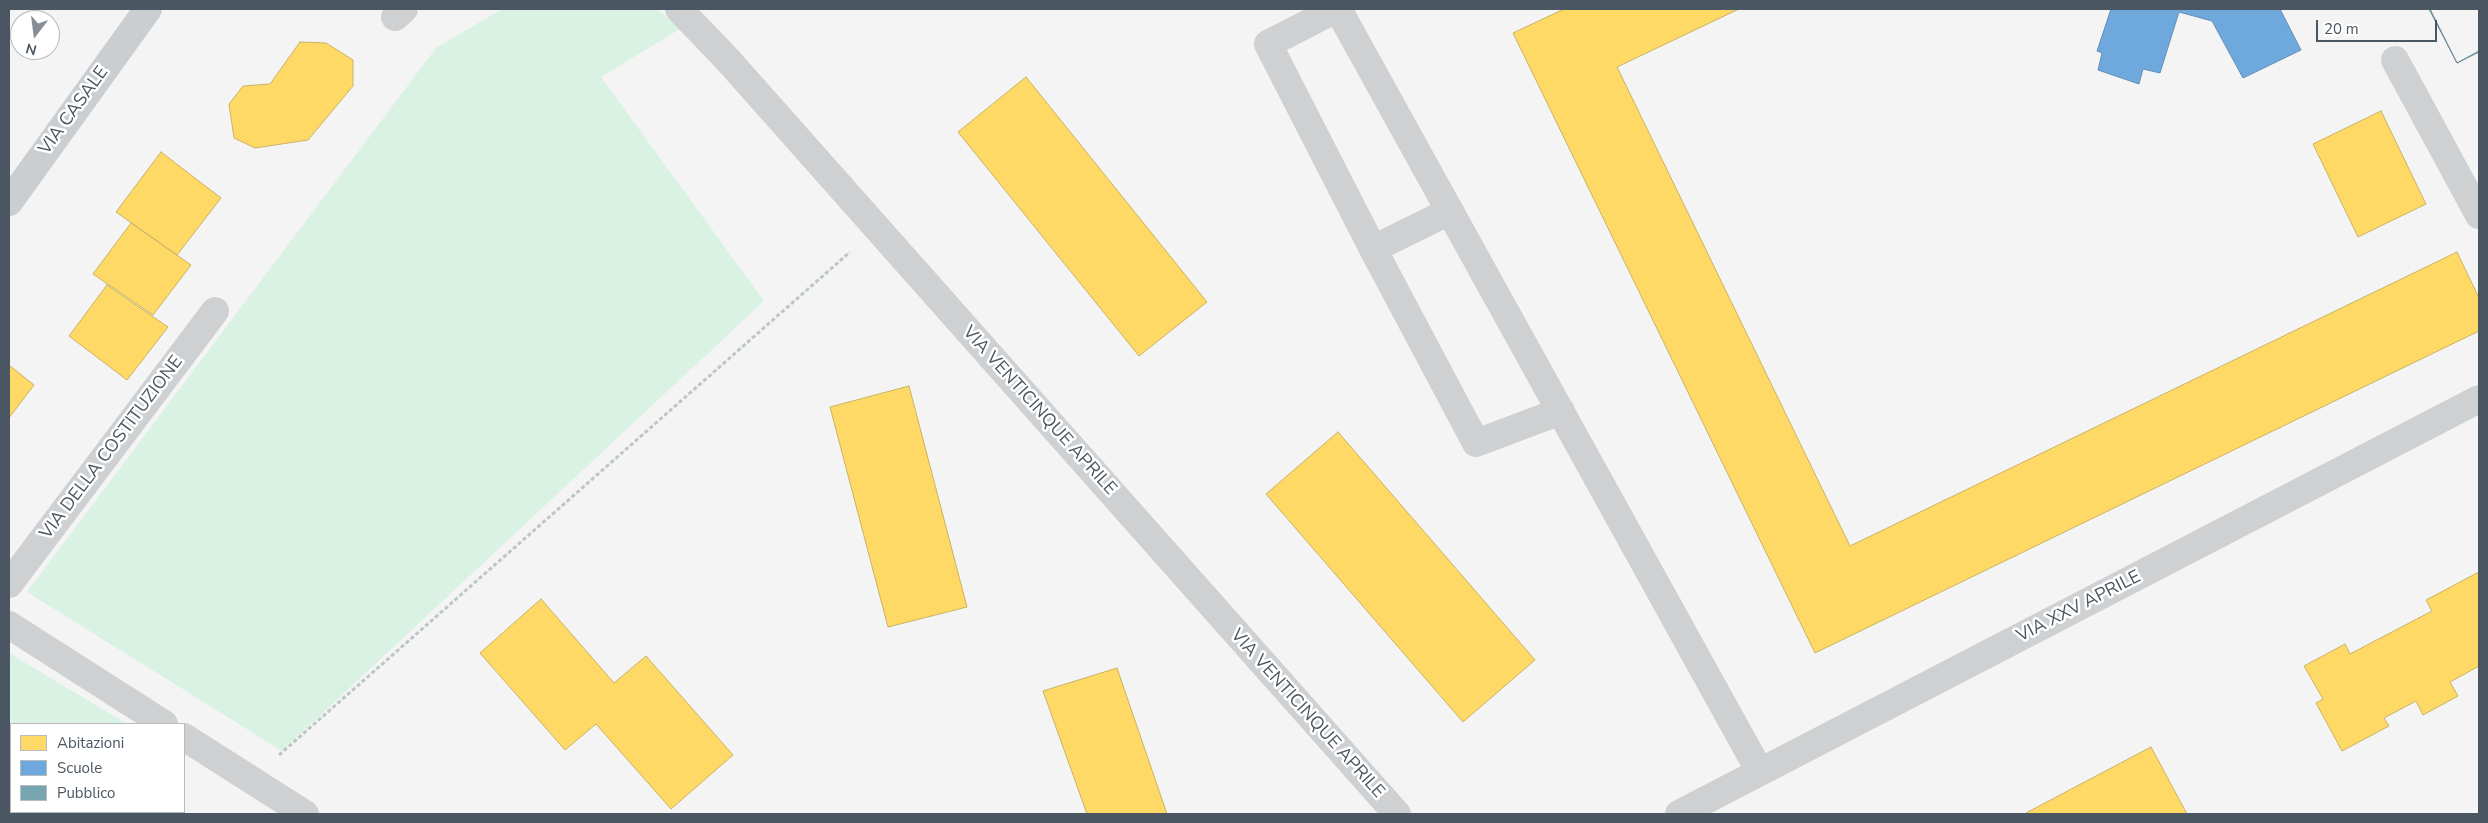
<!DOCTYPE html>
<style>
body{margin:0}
#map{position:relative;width:2488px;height:823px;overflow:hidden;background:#f4f4f4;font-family:"Nunito Sans",sans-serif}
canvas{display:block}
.frame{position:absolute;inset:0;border:10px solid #4a5661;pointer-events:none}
.legend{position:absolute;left:10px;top:723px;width:175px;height:90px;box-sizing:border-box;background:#fff;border:1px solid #b7bbc0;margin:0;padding:6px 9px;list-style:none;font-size:15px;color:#4a5661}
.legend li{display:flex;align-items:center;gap:10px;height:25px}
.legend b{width:25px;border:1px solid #b7bbc0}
.north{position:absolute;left:10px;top:10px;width:50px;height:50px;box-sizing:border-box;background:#fff;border:1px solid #b7bbc0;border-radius:50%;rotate:195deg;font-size:14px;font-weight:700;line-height:20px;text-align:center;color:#4a5661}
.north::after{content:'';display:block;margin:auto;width:18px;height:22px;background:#868d94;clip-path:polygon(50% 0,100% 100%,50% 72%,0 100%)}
.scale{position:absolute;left:2316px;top:20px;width:121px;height:22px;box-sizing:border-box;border:2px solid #4a5661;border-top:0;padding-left:6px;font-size:15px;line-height:18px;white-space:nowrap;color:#4a5661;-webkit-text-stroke:4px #fff;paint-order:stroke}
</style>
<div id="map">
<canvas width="2488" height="823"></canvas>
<div class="frame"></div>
<ul class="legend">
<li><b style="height:14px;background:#ffd966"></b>Abitazioni</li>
<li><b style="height:14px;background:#6fa8dc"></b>Scuole</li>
<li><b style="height:14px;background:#76a5af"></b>Pubblico</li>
</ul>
<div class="north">N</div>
<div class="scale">20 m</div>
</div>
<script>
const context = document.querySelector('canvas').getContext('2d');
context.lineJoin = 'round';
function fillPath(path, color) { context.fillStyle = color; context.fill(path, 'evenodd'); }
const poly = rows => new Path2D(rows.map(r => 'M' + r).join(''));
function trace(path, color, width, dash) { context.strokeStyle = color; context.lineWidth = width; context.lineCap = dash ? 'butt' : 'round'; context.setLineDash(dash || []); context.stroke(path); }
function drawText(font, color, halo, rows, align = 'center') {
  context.font = font + ' "Nunito Sans",sans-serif'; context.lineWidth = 5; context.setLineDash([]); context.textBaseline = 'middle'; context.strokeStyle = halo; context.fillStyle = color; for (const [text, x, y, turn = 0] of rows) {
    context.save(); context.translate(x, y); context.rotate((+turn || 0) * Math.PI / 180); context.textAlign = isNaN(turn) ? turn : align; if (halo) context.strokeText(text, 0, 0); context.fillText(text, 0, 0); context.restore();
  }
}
fillPath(poly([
 [502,9,657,9,680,29,601,77,764,301,282,751,27,592,436,48],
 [9,653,127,724,11,724,11,812,91,812,90,814,9,814]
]), '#d9f2e3');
const homes = poly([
 [1564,9,1739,9,1617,67,1850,546,2457,252,2479,298,2479,331,1815,653,1513,33,1564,9],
 [300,42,326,43,353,60,353,86,308,140,255,148,234,138,229,104,243,86,270,84,300,42],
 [1026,77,1207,302,1139,356,958,132,1026,77],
 [2381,111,2426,204,2358,237,2313,144,2381,111],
 [161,152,221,198,177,255,116,212,161,152],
 [131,223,191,265,153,315,93,274,131,223],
 [107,285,168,327,127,380,69,336,107,285],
 [9,365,34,385,9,418,9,365],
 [909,386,967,607,888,627,830,407,909,386],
 [1338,432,1535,660,1463,722,1266,494,1338,432],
 [2479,572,2479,666,2450,682,2458,696,2423,715,2416,701,2384,718,2389,726,2342,751,2316,703,2323,699,2304,666,2345,644,2350,654,2432,611,2426,600,2479,572],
 [541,599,614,683,646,656,733,755,671,809,596,724,565,750,480,653,541,599],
 [1117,668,1167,814,1087,814,1043,691,1117,668],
 [2151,747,2187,814,2024,814,2151,747]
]);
fillPath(homes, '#ffd966');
trace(homes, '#c9b264', 1);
const schools = poly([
 [2111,9,2280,9,2301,50,2243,78,2212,21,2179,12,2160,73,2143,69,2139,84,2098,70,2102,53,2097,51,2111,9]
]);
fillPath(schools, '#6fa8dc');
trace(schools, '#648fb7', 1);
const public = poly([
 [2429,9,2479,9,2479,52,2457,63,2429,9],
 [2430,9,2479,9,2479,51,2457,63,2430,9]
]);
fillPath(public, '#76a5af');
trace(public, '#698d98', 1);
trace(poly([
 [279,755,850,252]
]), '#bcc7c4', 3, [4, 2.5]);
trace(poly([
 [679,9,727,59,1397,814],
 [1336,9,1268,44,1373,249,1476,443,1561,411],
 [1338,9,1760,772],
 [395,17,404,9],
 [2395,60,2479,215],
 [1373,249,1450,211],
 [9,584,215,311],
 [9,625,164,724],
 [184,737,305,814],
 [1679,814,2479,399]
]), '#ced0d2', 28);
trace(poly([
 [9,202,148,9]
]), '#caced1', 28);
drawText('18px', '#4a5661', '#fff', [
 ["VIA CASALE",74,111,-54],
 ["VIA VENTICINQUE APRILE",1039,411,48],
 ["VIA DELLA COSTITUZIONE",112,448,-53],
 ["VIA XXV APRILE",2079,607,-27],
 ["VIA VENTICINQUE APRILE",1307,714,48]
]);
</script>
